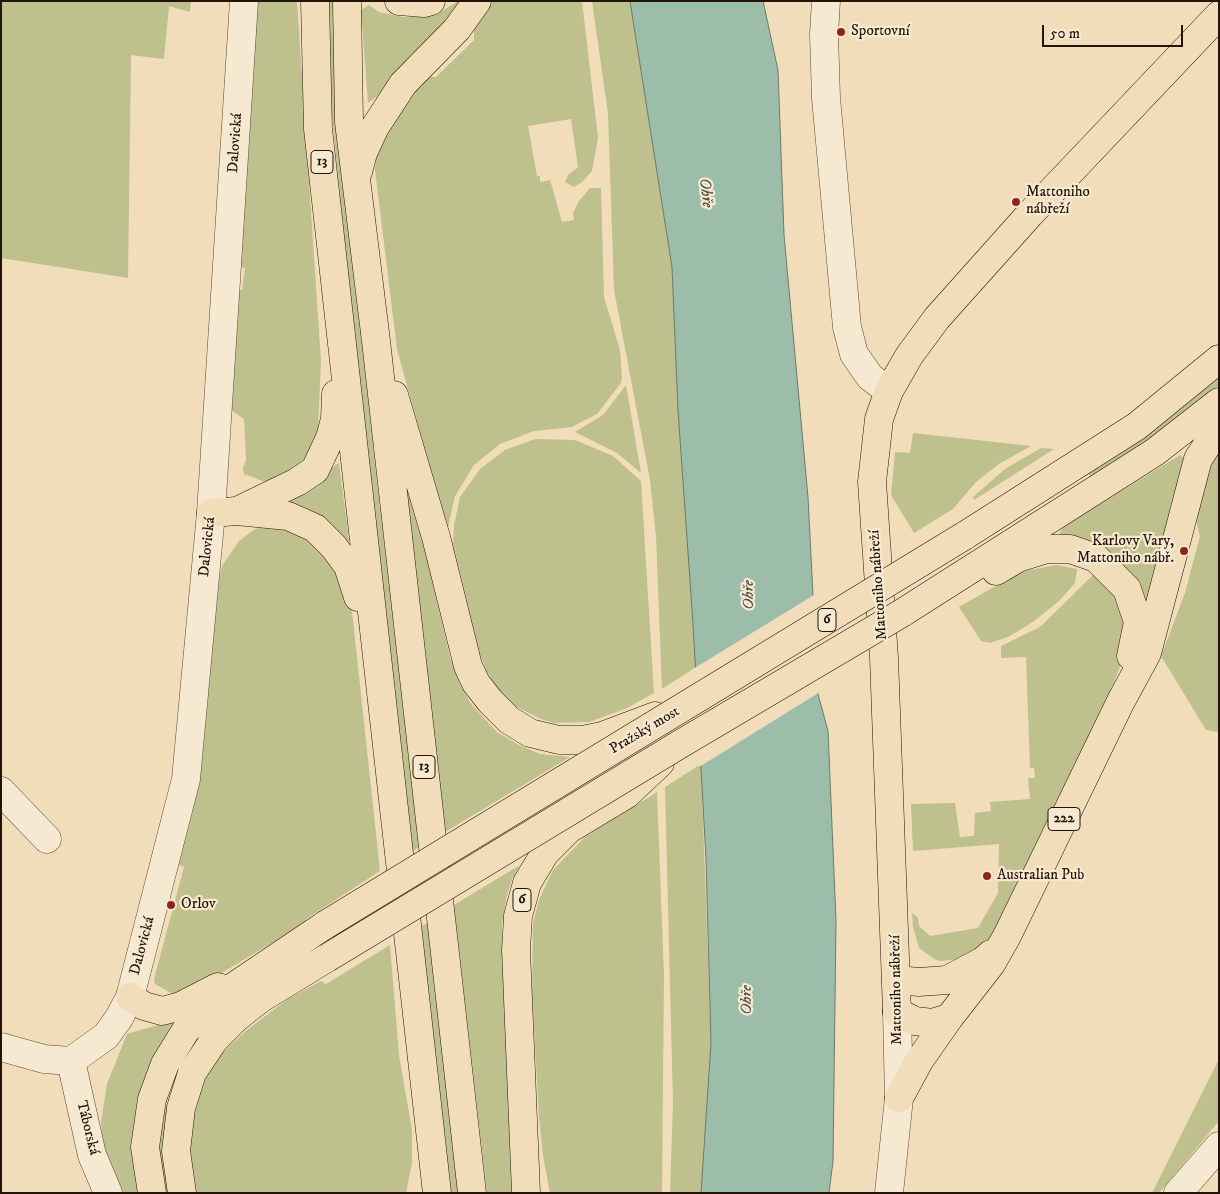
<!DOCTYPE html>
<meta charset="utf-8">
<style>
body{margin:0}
#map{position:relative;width:1220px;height:1194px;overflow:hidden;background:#f1ddba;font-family:"IM FELL DW Pica",serif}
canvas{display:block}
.frame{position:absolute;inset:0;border:2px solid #261308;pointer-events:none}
.scale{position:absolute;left:1042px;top:25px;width:141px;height:22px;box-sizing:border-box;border:2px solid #261308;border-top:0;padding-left:6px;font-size:15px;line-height:18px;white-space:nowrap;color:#261308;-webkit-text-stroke:4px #f6e9d2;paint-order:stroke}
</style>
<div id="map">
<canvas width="1220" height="1194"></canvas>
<div class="frame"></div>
<div class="scale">50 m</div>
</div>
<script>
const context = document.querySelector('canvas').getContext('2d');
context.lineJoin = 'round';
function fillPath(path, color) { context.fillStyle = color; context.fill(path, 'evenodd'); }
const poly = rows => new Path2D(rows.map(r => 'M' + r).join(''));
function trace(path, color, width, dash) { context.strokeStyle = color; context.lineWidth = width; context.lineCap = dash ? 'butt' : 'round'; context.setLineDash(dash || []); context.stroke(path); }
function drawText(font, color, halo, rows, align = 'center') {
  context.font = font + ' "IM FELL DW Pica",serif'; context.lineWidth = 4.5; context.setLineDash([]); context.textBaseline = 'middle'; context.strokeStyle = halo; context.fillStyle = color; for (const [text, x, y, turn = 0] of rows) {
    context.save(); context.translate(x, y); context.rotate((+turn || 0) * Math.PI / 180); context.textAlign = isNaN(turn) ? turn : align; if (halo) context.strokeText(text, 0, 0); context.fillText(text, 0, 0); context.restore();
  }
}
fillPath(poly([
 [1,1,191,1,190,12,169,6,164,59,131,55,128,278,1,258],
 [255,1,297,1,321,361,318,429,307,460,275,479,265,482,244,474,243,468,246,460,244,419,228,408,236,290,242,290,245,268,238,266],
 [327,1,334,1,354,259,377,482,420,846,412,852,348,285,331,103],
 [458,1,469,1,384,91,368,103,361,10,369,5,379,12,402,17,424,17,442,11],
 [488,1,582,1,598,138,592,171,582,182,574,187,565,182,568,175,578,167,571,119,528,126,537,176,540,176,540,182,550,180,562,222,574,220,573,213,579,201,590,188,601,188,604,297,620,350,622,378,621,383,597,414,572,427,534,431,500,444,474,465,455,496,447,532,397,349,375,170,377,148,390,119,427,77,436,77,474,40,474,26],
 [592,1,630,1,672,267,696,667,662,689,656,536,650,480,614,290,608,113],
 [1219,377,1219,386,1132,453,1093,480,1088,473],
 [626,385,641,473,617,453,575,432,603,415],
 [913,433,1031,446,999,464,976,482,953,509,914,533,891,495,895,452,910,453],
 [535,439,575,440,613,456,641,481,654,693,625,709,589,722,554,723,541,719,515,706,501,693,487,672,480,654,453,544,454,525,460,497,480,469,505,450],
 [1041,448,1054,449,974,500,973,497,1005,469],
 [1219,448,1219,732,1206,730,1161,656,1185,593,1200,536,1196,520,1201,486],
 [402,455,450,657,460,684,471,704,497,732,519,745,540,754,570,757,445,832],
 [1180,455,1183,458,1177,490,1150,604,1143,602,1059,533,1064,526],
 [339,463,349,540,347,542,287,504,287,501,316,484,334,466],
 [269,525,283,526,315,542,342,577,352,611,380,871,306,919,305,923,180,998,155,984,154,979,184,867,177,864,193,810,214,603,222,566,239,541,255,529],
 [1056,565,1077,569,1075,583,1059,601,1033,622,1008,637,990,643,981,641,959,607,1020,572],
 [1098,570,1121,597,1128,647,1110,692,991,939,962,959,940,961,934,959,919,948,913,927,912,913,918,918,919,926,930,936,978,928,998,893,999,844,913,851,911,804,955,803,960,837,974,836,975,813,991,811,990,802,1030,799,1028,778,1035,778,1034,768,1030,768,1026,657,1001,658,1001,646,1040,627],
 [701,764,711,1043,701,1193,670,1193,673,1103,665,787],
 [657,792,664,974,662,1193,550,1193,543,1155,539,1117,532,993,533,923,539,900,553,870,585,837],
 [520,865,512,879,507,895,502,924,502,944,516,1193,487,1193,454,905],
 [429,922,461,1193,451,1193,420,927],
 [390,945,399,1055,412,1130,412,1163,406,1193,194,1193,188,1166,197,1089,218,1057,248,1029,288,999,321,981,326,984],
 [183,1013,141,1193,123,1193,105,1149,102,1137,101,1122,107,1084,127,1034,158,1025],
 [189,1049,191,1054,171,1193,166,1193,159,1155,160,1125,177,1072],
 [1219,1059,1219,1121,1159,1193,1152,1193]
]), '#bec08d');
const water = poly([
 [630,1,763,1,778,70,784,235,808,497,818,694,828,731,836,921,833,1161,829,1193,701,1193,711,1043,706,859,693,624,678,410,672,267,630,1]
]);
fillPath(water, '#9cbdaa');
trace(water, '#6d7969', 1);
fillPath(poly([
 [814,595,820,692,699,767,693,669]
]), '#f1ddba');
const minor = poly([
 [826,1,824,34,826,98,847,327,854,354,870,377,889,391],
 [1,791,47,839],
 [1,1047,44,1059,71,1061],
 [71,1061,106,1036,119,1018,130,997,186,779,211,513,244,1],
 [71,1061,92,1155,108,1193],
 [889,1193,899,1098,897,1012],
 [1178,1193,1219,1146]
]);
const major = poly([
 [897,1012,884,658,872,482,879,419,889,391,909,356,937,318,1030,214,1219,15]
]);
const highway = poly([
 [315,1,318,129,437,1193],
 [347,1,349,122,376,341,472,1193],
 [399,1,424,3,431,1],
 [358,172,363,153,375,127,403,84,457,29,477,1],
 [394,395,436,537,468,666,476,683,490,701,509,720,530,733,559,740,583,740,602,736,655,716],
 [237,511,297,482,315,470,330,438,335,419,336,394],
 [211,513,237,511,288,516,315,528,334,547,348,566,358,597],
 [964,536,1137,426,1219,359],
 [996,571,1018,558,1047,549,1070,549,1096,558,1127,589,1138,622,1131,656],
 [902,613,1155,452,1219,402],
 [897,980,919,982,947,980,983,961,991,954],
 [130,997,144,1006,162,1011,181,1006,218,987],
 [897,1012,915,1021,932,1023,949,1018],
 [899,1098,919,1061,949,1018,991,964,1007,936,1121,701,1147,653,1198,459,1219,427],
 [152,1193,145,1147,152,1099,165,1064,186,1030,230,989,325,925],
 [182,1193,176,1151,181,1108,192,1073,214,1040,236,1018,260,999,327,958],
 [526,1193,516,950,518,916,527,883,545,853,569,829,627,794,660,763]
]);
trace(minor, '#594634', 29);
trace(major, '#261308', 29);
trace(highway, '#261308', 29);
trace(minor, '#f6e9d2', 28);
trace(major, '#f1ddba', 28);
trace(highway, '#f1ddba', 28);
const highwayBridge = poly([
 [325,925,964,536],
 [327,958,682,743,902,613]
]);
trace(highwayBridge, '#261308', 29, []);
trace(highwayBridge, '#f1ddba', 28);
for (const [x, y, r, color] of [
 [841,32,5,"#8f2418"],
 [1016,202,5,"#8f2418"],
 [1184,551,5,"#8f2418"],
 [987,876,5,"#8f2418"],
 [171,905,5,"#8f2418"]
]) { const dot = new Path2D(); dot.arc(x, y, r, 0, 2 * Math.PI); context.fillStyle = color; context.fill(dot); trace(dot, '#f6e9d2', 2); }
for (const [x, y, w] of [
 [322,162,22],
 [827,620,18],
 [424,767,22],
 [1064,819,32],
 [522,900,18]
]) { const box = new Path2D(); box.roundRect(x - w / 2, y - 11.5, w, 23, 4); context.fillStyle = '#f6e9d2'; context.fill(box); trace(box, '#261308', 1); }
drawText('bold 14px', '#261308', null, [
 ["13",322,162],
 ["6",827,620],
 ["13",424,767],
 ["222",1064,819],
 ["6",522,900]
]);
drawText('15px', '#261308', '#f6e9d2', [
 ["Sportovní",851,32],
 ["Mattoniho",1026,193],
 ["nábřeží",1026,210],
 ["Karlovy Vary,",1174,542,"right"],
 ["Mattoniho nábř.",1174,559,"right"],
 ["Australian Pub",997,876],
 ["Orlov",181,905]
], 'left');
drawText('15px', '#261308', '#f6e9d2', [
 ["Dalovická",236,143,-86],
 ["Dalovická",208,547,-84],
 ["Mattoniho nábřeží",879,585,-94],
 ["Pražský most",645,731,-31],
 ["Dalovická",143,946,-75],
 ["Mattoniho nábřeží",897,990,-91],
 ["Táborská",87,1128,76]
]);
drawText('italic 16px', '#4f4e41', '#f6e9d2', [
 ["Ohře",705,193,83],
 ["Ohře",750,595,-90],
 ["Ohře",748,1000,-90]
]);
</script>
